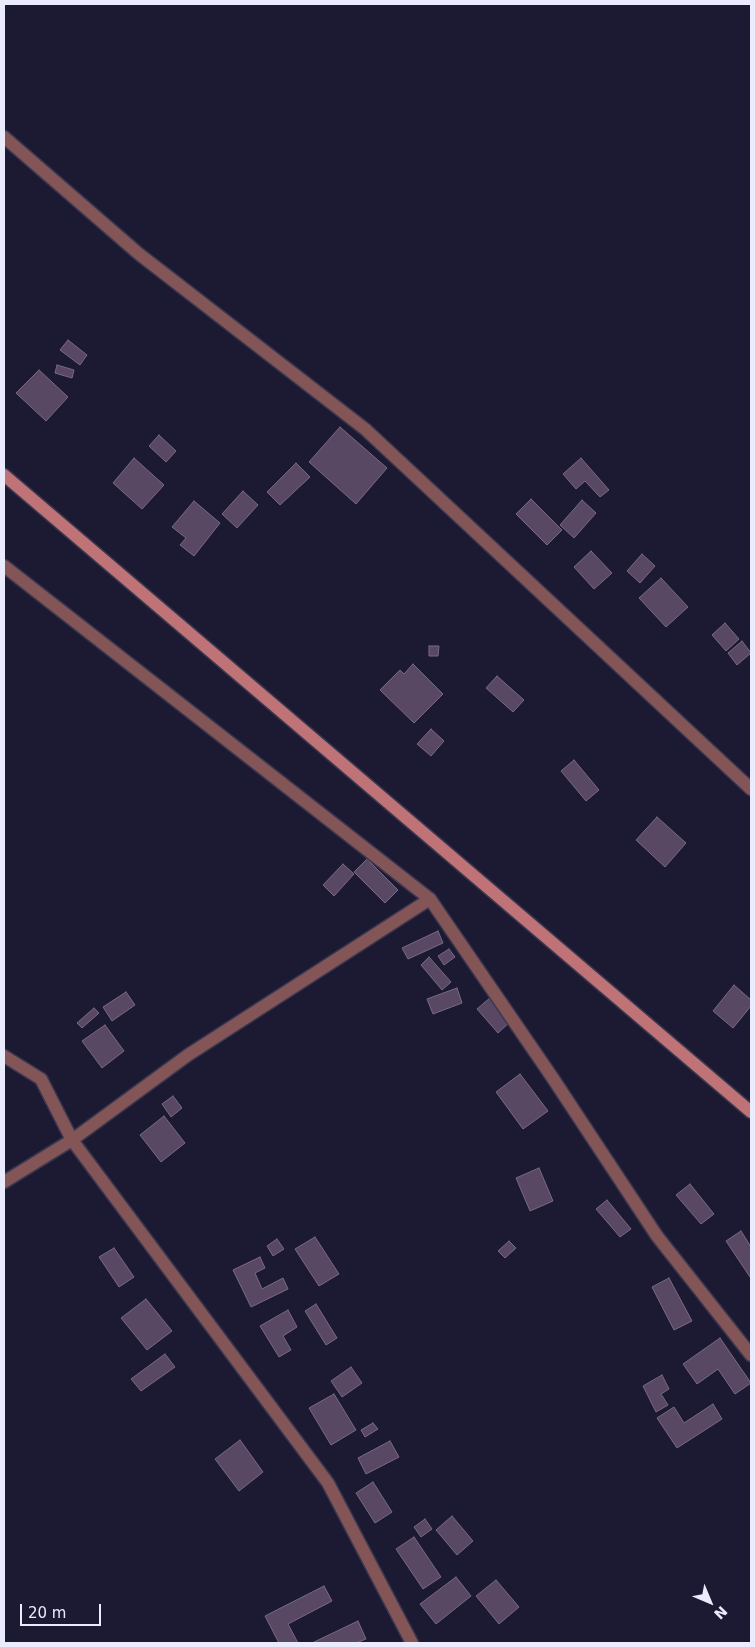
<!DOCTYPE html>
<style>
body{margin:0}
#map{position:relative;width:755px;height:1647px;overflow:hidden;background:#1c1a33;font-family:"DejaVu Sans",sans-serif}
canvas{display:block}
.frame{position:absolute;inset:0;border:5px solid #eaebfc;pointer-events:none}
.north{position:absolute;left:685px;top:1577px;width:50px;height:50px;-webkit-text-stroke:4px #1c1a33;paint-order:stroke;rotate:135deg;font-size:14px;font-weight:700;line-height:20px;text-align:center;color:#eaebfc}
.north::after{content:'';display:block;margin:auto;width:18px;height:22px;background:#eaebfc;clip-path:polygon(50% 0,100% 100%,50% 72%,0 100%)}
.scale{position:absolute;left:20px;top:1604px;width:81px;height:22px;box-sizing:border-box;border:2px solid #eaebfc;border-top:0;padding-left:6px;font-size:15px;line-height:18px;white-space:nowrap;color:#eaebfc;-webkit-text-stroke:4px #1c1a33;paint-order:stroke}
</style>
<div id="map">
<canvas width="755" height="1647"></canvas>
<div class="frame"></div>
<div class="north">N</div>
<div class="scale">20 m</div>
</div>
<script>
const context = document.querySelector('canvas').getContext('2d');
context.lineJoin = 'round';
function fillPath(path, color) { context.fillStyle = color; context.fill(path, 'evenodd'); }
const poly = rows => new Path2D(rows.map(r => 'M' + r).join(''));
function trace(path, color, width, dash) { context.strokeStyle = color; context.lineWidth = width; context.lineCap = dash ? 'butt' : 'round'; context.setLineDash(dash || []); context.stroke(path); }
const building = poly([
 [68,340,87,355,80,365,60,350,68,340],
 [57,365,74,370,72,378,55,373,57,365],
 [39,370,68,397,46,421,16,393,39,370],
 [340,427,387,468,356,504,309,462,340,427],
 [159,435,176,451,166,462,149,446,159,435],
 [134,458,164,485,142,509,113,483,134,458],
 [581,458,609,490,600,497,585,481,576,489,563,474,581,458],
 [296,463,310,477,280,505,267,492,296,463],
 [243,491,258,505,237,528,222,514,243,491],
 [531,499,562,530,547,545,516,514,531,499],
 [582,500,596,513,574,538,560,525,582,500],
 [194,501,220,523,194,556,180,545,186,538,172,527,194,501],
 [591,551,612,573,594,589,574,567,591,551],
 [642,554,655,566,640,583,627,571,642,554],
 [661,578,688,607,666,627,639,598,661,578],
 [725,623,739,639,726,651,712,635,725,623],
 [742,641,751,653,737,665,728,653,742,641],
 [429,646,439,646,438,656,429,656,429,646],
 [413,664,443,694,414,723,380,690,400,670,404,674,413,664],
 [497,676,524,700,513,712,486,688,497,676],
 [431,729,444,741,431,756,417,744,431,729],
 [574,760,599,790,586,801,561,771,574,760],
 [657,817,686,843,665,867,636,840,657,817],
 [367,859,398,890,385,903,354,872,367,859],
 [343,864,354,874,334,896,323,885,343,864],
 [438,931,443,943,408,959,402,948,438,931],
 [449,949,455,957,444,965,438,956,449,949],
 [429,957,451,982,442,990,421,965,429,957],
 [734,985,751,1000,751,1006,733,1028,713,1011,734,985],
 [457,988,462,1003,433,1014,427,999,457,988],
 [126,992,135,1005,112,1021,103,1007,126,992],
 [491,997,511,1021,498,1033,477,1009,491,997],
 [94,1008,99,1013,82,1028,77,1023,94,1008],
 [105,1025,124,1051,102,1068,82,1041,105,1025],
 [520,1074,548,1111,523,1129,496,1092,520,1074],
 [173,1096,182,1108,171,1117,162,1104,173,1096],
 [164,1116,185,1143,161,1162,140,1135,164,1116],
 [539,1168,553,1201,530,1211,516,1178,539,1168],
 [690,1184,714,1214,701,1224,676,1195,690,1184],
 [607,1200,631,1229,620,1237,596,1209,607,1200],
 [741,1231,751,1247,751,1275,750,1277,726,1241,741,1231],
 [315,1237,339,1274,319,1286,295,1249,315,1237],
 [277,1239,284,1249,273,1256,267,1246,277,1239],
 [509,1241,516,1248,505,1258,498,1251,509,1241],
 [114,1248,134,1277,119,1287,99,1257,114,1248],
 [260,1257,265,1268,255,1273,262,1289,283,1278,288,1289,251,1307,233,1270,260,1257],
 [669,1278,692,1321,674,1330,652,1287,669,1278],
 [146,1299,172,1331,147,1350,121,1318,146,1299],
 [316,1304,337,1338,326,1345,305,1311,316,1304],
 [288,1310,297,1327,283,1336,291,1350,279,1357,260,1326,288,1310],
 [720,1338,751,1383,735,1394,718,1369,697,1384,683,1364,720,1338],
 [165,1354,175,1367,141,1391,131,1379,165,1354],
 [351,1367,362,1383,342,1397,331,1381,351,1367],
 [662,1375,669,1389,661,1394,668,1405,656,1412,643,1386,662,1375],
 [334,1394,356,1430,331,1445,309,1408,334,1394],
 [713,1404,722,1419,677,1448,657,1418,674,1407,684,1423,713,1404],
 [373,1423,378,1429,365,1437,361,1430,373,1423],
 [240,1440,263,1472,239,1491,215,1459,240,1440],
 [390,1441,399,1457,366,1474,358,1458,390,1441],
 [373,1482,392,1512,375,1523,356,1493,373,1482],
 [452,1516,473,1541,457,1555,436,1530,452,1516],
 [425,1519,432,1529,421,1537,414,1527,425,1519],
 [414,1537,441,1577,423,1589,396,1549,414,1537],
 [456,1577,471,1596,436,1624,420,1604,456,1577],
 [496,1580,519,1607,499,1624,476,1596,496,1580],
 [324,1586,332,1601,288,1624,298,1643,279,1643,265,1616,324,1586],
 [358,1621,366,1639,356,1643,312,1643,358,1621]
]);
fillPath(building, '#584863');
trace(building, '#7a6985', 1);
const lane = poly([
 [4,566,430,899],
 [4,1056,41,1079,72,1140]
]);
const street = poly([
 [4,137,139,254,365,429,751,789],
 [72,1140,328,1483,412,1643],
 [4,1182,72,1140,188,1055,430,899,552,1077,657,1236,751,1355]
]);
const secondary = poly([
 [4,475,751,1112]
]);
trace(lane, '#39374f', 15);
trace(street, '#39374f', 15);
trace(secondary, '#39374f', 15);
trace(lane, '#845556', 12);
trace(street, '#845556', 12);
trace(secondary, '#bf7376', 12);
</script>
